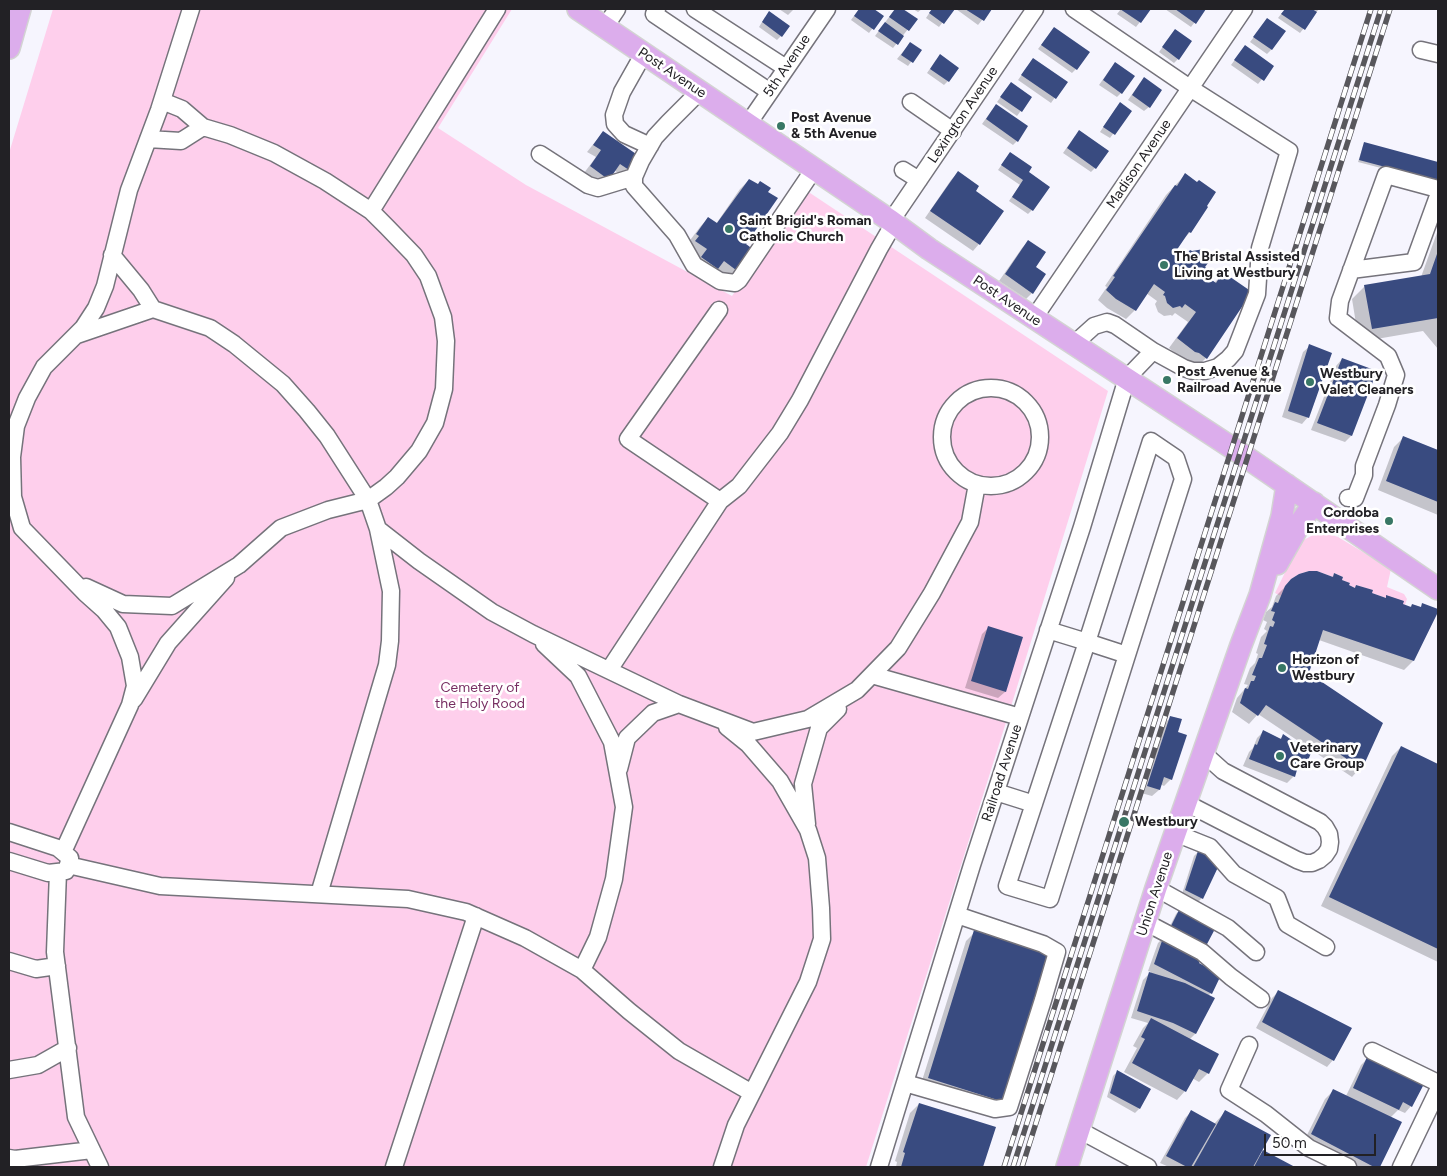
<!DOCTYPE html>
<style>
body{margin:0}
#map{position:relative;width:1447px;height:1176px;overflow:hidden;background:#f6f5fe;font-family:Figtree,sans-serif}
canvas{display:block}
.frame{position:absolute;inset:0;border:10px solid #222125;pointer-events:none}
.scale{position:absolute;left:1264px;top:1134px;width:112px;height:22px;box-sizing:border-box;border:2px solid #222125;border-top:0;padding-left:6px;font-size:15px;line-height:18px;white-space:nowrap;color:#222125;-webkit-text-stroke:4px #fff;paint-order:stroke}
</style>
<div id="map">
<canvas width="1447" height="1176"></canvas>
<div class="frame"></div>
<div class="scale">50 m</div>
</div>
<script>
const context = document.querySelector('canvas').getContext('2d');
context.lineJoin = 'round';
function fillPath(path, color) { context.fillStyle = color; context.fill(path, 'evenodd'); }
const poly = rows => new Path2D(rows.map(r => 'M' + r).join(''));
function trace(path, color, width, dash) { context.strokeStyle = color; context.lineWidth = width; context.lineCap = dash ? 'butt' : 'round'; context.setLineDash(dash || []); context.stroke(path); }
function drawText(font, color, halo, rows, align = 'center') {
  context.font = font + ' Figtree,sans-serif'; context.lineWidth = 5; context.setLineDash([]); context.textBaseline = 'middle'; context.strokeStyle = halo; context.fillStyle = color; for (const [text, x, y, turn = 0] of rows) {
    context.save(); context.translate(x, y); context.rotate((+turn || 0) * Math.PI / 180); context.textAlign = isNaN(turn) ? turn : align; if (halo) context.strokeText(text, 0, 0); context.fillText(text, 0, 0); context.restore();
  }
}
fillPath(poly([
 [53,9,512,9,438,128,526,185,732,296,804,189,1108,391,1013,700,866,1167,9,1167,9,153],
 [1326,533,1338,537,1391,569,1387,587,1404,594,1407,599,1405,605,1386,596,1386,598,1372,593,1372,590,1356,585,1355,588,1349,585,1350,583,1342,580,1343,577,1334,573,1333,577,1317,571,1309,571,1299,574,1291,579,1285,586,1281,596,1275,593,1296,550,1302,541,1313,535]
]), '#fecfec');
fillPath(poly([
 [779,9,794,9,788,15],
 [859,9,871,9,882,16,869,33,851,20],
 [895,9,901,9,916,19,893,48,875,36],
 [913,9,922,9,918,12],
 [932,9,953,9,939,27,926,18],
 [956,9,991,9,978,25],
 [1121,9,1150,9,1136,27,1117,14],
 [1165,9,1205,9,1191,27],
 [1285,9,1319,9,1300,33,1278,18],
 [765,17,781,36,777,40,759,27],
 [1267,20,1271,50,1267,54,1250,42],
 [1054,28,1076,69,1072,73,1038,49],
 [1175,30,1178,59,1174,63,1159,52],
 [910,43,920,50,908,66,897,59],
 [1245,46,1273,66,1258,84,1231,65],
 [1033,59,1066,82,1051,103,1018,80],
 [936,60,948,81,944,85,927,73],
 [1111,68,1121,93,1117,97,1099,85],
 [1011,83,1031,97,1017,116,997,102],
 [1140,83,1149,107,1144,111,1128,100],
 [1116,108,1130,111,1110,138,1100,132],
 [992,110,1017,141,1013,145,982,124],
 [603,132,628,169,622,176,614,170,602,185,584,173,596,157,587,152],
 [1075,136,1095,168,1091,172,1063,153],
 [1365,144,1438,163,1438,183,1358,162,1363,146],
 [1010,153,1027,173,1032,210,1028,214,1009,201,1020,185,998,170],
 [958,173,974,191,979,244,973,251,925,218,951,180],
 [1185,175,1190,232,1182,241,1173,254,1204,267,1203,275,1214,283,1223,274,1206,358,1197,367,1185,361,1169,348,1188,322,1175,313,1172,316,1171,315,1164,316,1158,312,1155,304,1157,301,1146,293,1135,310,1126,319,1107,308,1098,300,1107,287,1105,286,1166,195],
 [749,180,744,245,753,251,733,275,731,274,727,278,708,277,688,243,700,227,708,218,716,224,740,189],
 [1438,230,1438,349,1423,331,1359,342,1352,299,1365,286,1421,277],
 [1028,242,1034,267,1032,293,1026,299,999,281,1022,248],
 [1310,346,1308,417,1302,424,1282,417,1303,352],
 [1342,359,1351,436,1345,442,1311,430,1336,366],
 [1403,438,1438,452,1438,515,1378,490,1394,447],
 [1334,575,1347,586,1354,589,1356,586,1370,594,1384,599,1387,597,1401,605,1409,608,1412,605,1420,608,1423,605,1438,610,1413,661,1404,670,1319,640,1305,679,1382,724,1360,768,1352,777,1258,714,1249,724,1232,712,1237,698,1248,685,1244,684,1250,668,1255,663,1258,654,1256,653,1261,637,1267,631,1264,629,1267,622,1263,620,1266,612,1272,607,1276,596,1292,580,1331,578],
 [989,627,1005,692,998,698,965,688,982,634],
 [1171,717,1176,733,1171,779,1164,786,1160,784,1159,790,1152,796,1141,793,1164,724],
 [1264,731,1280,739,1283,736,1306,762,1299,768,1297,767,1294,776,1287,783,1243,766,1249,752,1253,748,1257,738],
 [1401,747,1438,765,1438,962,1321,906,1392,756],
 [1198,852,1202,898,1198,902,1182,894,1194,856],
 [1180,910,1214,927,1167,932,1176,914],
 [975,932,1052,956,997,1111,920,1087,966,941],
 [1165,936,1197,963,1211,993,1208,996,1213,998,1195,1034,1189,1040,1208,1073,1199,1082,1192,1078,1185,1091,1177,1100,1124,1072,1137,1048,1133,1046,1143,1028,1148,1023,1131,1018,1143,980,1151,972,1148,971,1158,943],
 [1278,992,1333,1060,1327,1067,1256,1028,1272,998],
 [1368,1058,1411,1106,1405,1113,1398,1110,1390,1118,1400,1123,1379,1167,1349,1167,1303,1143,1325,1099,1334,1090,1346,1096,1361,1065],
 [1117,1072,1139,1109,1135,1113,1107,1097,1113,1076],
 [919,1104,994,1128,981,1167,896,1167,897,1162,895,1161,910,1113],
 [1191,1112,1214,1124,1225,1112,1258,1157,1263,1152,1292,1167,1169,1167,1160,1163,1185,1118]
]), '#0003');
fillPath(poly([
 [859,9,874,9,884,16,874,30,854,16],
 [895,9,903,9,918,19,909,31,889,17],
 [932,9,955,9,944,24,929,13],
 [965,9,992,9,984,21],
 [1120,9,1151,9,1141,23],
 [1175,9,1206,9,1196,24],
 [1285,9,1312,9,1317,12,1305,30,1281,14],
 [769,11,790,26,782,37,762,22],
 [1267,18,1286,31,1272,50,1253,37],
 [885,22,904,36,898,45,878,31],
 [1054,27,1090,52,1077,70,1041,45],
 [1175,29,1192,41,1179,60,1162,47],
 [910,42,922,50,913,63,901,55],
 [1245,45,1274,66,1264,81,1234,60],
 [940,54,959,68,949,82,930,69],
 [1033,58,1068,82,1056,99,1021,75],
 [1115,62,1135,76,1122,94,1103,80],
 [1144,77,1162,90,1150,108,1132,95],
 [1011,82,1032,97,1022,112,1000,97],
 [1120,102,1132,111,1115,135,1103,127],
 [996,104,1028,126,1018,142,986,119],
 [1079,130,1109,151,1096,169,1067,148],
 [603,131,639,156,629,170,620,164,609,180,590,166,601,150,593,145],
 [1364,142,1438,162,1438,181,1359,160],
 [1010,152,1032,167,1029,172,1050,187,1033,211,1012,197,1023,180,1001,165],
 [958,171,979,186,976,191,1004,211,980,245,930,211],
 [1185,173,1197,182,1199,180,1216,192,1207,206,1208,207,1191,233,1189,232,1174,254,1180,257,1183,252,1187,254,1190,250,1192,251,1204,249,1206,261,1208,263,1205,267,1209,270,1205,275,1216,283,1223,272,1252,292,1207,359,1199,353,1195,352,1177,338,1196,312,1185,304,1182,308,1180,306,1173,308,1167,303,1165,296,1163,295,1165,292,1154,284,1136,311,1116,299,1106,290,1115,277,1113,276,1175,185,1177,186],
 [749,179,758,184,760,181,771,188,768,192,778,198,746,244,754,250,736,270,724,261,718,269,701,257,707,249,695,241,699,236,696,234,708,217,717,223],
 [1028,240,1046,252,1036,267,1046,274,1033,294,1005,274],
 [1438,251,1438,318,1372,329,1364,285,1430,274],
 [1309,344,1332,353,1309,418,1288,411],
 [1342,358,1377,371,1352,436,1317,423],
 [1403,436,1438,450,1438,502,1386,481],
 [1309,571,1317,571,1333,577,1334,573,1343,577,1342,580,1350,583,1349,585,1355,588,1356,585,1373,590,1372,593,1386,598,1386,595,1404,601,1403,604,1411,607,1412,604,1421,607,1422,603,1438,609,1438,612,1414,661,1323,630,1307,679,1312,683,1316,678,1383,723,1362,769,1266,705,1258,716,1240,703,1245,688,1248,689,1251,681,1254,681,1256,676,1252,675,1259,658,1262,658,1267,645,1264,644,1270,626,1273,627,1275,622,1272,620,1275,612,1271,611,1275,602,1278,603,1285,586,1291,579,1299,574],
 [988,626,1023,637,1006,692,971,681],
 [1170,716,1182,719,1178,732,1187,735,1172,780,1164,777,1160,790,1147,786],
 [1263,730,1281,739,1283,734,1311,753,1307,763,1300,759,1295,777,1249,759,1255,744,1257,745],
 [1401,746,1438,764,1438,949,1329,897],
 [1198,851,1220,863,1203,899,1185,890],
 [1180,908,1216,927,1206,946,1170,928],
 [974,930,1053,955,1007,1103,928,1078],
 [1164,935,1201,958,1199,963,1221,975,1212,994,1154,964],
 [1149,972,1185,983,1215,998,1196,1034,1173,1023,1137,1011],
 [1278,990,1352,1028,1334,1061,1262,1022],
 [1151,1018,1219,1054,1209,1074,1199,1069,1186,1092,1132,1063,1145,1039,1141,1037],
 [1367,1057,1424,1084,1412,1107,1403,1102,1399,1110,1353,1088],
 [1117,1070,1151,1089,1140,1109,1110,1093],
 [1333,1089,1402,1122,1380,1167,1374,1167,1311,1134],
 [919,1103,996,1127,983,1167,901,1167,905,1153,903,1152],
 [1191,1110,1216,1124,1191,1167,1187,1167,1166,1156],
 [1225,1110,1271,1135,1253,1167,1193,1167],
 [1263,1150,1295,1167,1254,1167]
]), '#394b80');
const minor = poly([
 [657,9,654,14,770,92],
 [695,9,786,68],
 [605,27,617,9],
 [1421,50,1438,54],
 [644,53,622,92,614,115,615,124,624,134,650,146],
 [700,91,668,123,655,137,641,161,634,177,634,186,677,235,694,265,720,281,735,283,739,280,814,169],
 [911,102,953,131],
 [748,124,827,9],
 [148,139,181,141,203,127],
 [540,154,588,185,598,188,634,177],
 [903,170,919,180],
 [371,211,497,9],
 [891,221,1035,9],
 [112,255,141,290,153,309,210,328,234,344,283,384,307,411,327,436,368,500,378,529,391,591,390,641,387,665,319,894],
 [1351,270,1414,262,1438,196],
 [719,310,628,439,720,501],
 [1034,318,1244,9],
 [77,335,153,309],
 [1074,344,1094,326,1107,322,1115,325,1153,351],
 '942 437a49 49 0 1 1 98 0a49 49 0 1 1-98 0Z',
 [1348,498,1355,498,1364,475,1364,466,1387,405,1396,375,1388,356,1338,318,1340,301,1386,175,1438,189],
 [378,529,419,561,492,612,533,634,679,704,753,732,808,719,857,690,898,648,932,593,970,522,977,484],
 [86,587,123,604,172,606,239,565,281,528,328,510,368,500,386,487,397,477,419,451,435,423,444,389,446,341,443,317,428,276,414,255,387,227,371,211,325,181,274,153,230,135,203,127,182,109,162,101],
 [1048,630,1087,642,1151,441,1176,458,1183,479,1127,655,1050,899,1007,886,1087,642,1127,655],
 [544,644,578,676,612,742,624,807,614,879,598,937,582,970],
 [609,670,720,501,739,486,780,433,800,400,879,249,894,223],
 [872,675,1020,717],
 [134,699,168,643,226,578],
 [619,769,627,738,653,713,679,704],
 [996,792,1034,804],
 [1186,803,1297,860,1305,863,1312,863,1319,860,1325,855,1329,849,1330,842,1329,834,1325,827,1320,822,1223,771,1203,753],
 [807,824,803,784,819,728,838,709],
 [9,832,58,848,70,858,66,871,48,873,9,861],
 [1175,833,1210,847,1234,874,1277,898,1287,924,1326,947],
 [63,852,130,705,135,686,130,657,118,627,104,610,85,593,22,528,13,497,12,457,16,426,27,398,44,367,83,328,96,308,105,286,129,190,159,110,191,9],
 [68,865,160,886,408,899,466,912,525,938,582,970,629,1011,679,1051,752,1093],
 [58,872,55,952,76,1117,100,1167],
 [1156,888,1228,928,1256,952],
 [1145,922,1202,952,1231,977,1261,999],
 [9,961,36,969,57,966],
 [1249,1045,1229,1090,1266,1114,1309,1148,1348,1167],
 [1372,1051,1438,1083],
 [9,1070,38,1065,68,1048],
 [905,1083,995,1109,1009,1107,1043,1000,1057,952,1043,944,957,915],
 [1079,1130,1148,1167],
 [9,1158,15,1159,92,1150],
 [394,1167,476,916],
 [722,1167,736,1125,808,982,822,939,821,908,817,858,808,830,780,781,748,744,727,727],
 [879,1167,972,865,1082,527,1127,378,1153,351,1184,368,1193,371,1205,371,1218,367,1228,359,1235,351,1257,294,1260,248,1289,151,1190,88,1074,9],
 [1401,1167,1438,1090]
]);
const major = poly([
 [578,9,891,221,929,249,1240,453,1438,589],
 [9,48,20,9],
 [1277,564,1302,520,1314,503],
 [1067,1167,1156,888,1241,645,1260,595,1282,516,1287,485]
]);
trace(minor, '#75737b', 19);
trace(major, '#d3d3d3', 24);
trace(minor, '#fff', 16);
trace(major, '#dcadec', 21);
const rail = poly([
 [1004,1167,1371,9],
 [1013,1167,1381,9],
 [1022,1167,1390,9]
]);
trace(rail, '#58575c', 5.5);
trace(rail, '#fff', 4, [11]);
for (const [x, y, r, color] of [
 [781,126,5,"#387765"],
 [729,229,5,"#387765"],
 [1164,265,5,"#387765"],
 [1167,380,5,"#387765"],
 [1310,382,5,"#387765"],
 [1389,521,5,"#387765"],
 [1282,668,5,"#387765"],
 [1280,756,5,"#387765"],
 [1124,822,6,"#387765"]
]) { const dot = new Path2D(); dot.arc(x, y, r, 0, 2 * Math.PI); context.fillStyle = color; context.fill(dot); trace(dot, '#fff', 2); }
drawText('14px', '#222125', '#fff', [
 ["5th Avenue",787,66,-56],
 ["Post Avenue",672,73,34],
 ["Lexington Avenue",963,115,-56],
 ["Madison Avenue",1139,164,-56],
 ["Post Avenue",1007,301,34],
 ["Railroad Avenue",1002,773,-72],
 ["Union Avenue",1155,894,-72]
]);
drawText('bold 14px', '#222125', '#fff', [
 ["Post Avenue",791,118],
 ["& 5th Avenue",791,134],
 ["Saint Brigid's Roman",739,221],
 ["Catholic Church",739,237],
 ["The Bristal Assisted",1174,257],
 ["Living at Westbury",1174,273],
 ["Post Avenue &",1177,372],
 ["Railroad Avenue",1177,388],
 ["Westbury",1320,374],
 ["Valet Cleaners",1320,390],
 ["Cordoba",1379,513,"right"],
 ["Enterprises",1379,529,"right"],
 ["Horizon of",1292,660],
 ["Westbury",1292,676],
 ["Veterinary",1290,748],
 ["Care Group",1290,764],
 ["Westbury",1135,822]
], 'left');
drawText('14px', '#772e62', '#fff', [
 ["Cemetery of",480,688],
 ["the Holy Rood",480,704]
]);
</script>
